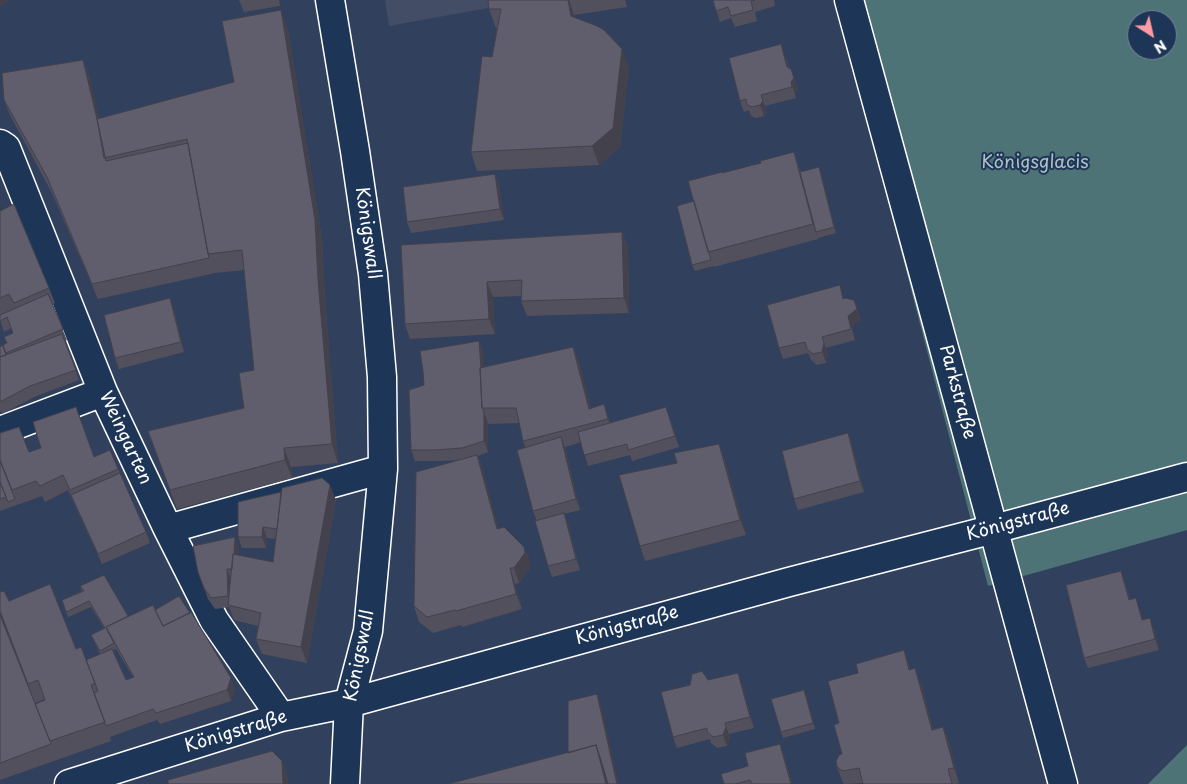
<!DOCTYPE html>
<meta charset="utf-8">
<style>
body{margin:0}
#map{position:relative;width:1187px;height:784px;overflow:hidden;background:#31415d;font-family:"Playpen Sans",sans-serif}
canvas{display:block}
.north{position:absolute;left:1127px;top:10px;width:50px;height:50px;box-sizing:border-box;background:#1d3557;border:1px solid #77869a;border-radius:50%;rotate:145deg;font-size:14px;font-weight:700;line-height:20px;text-align:center;color:#fff}
.north::after{content:'';display:block;margin:auto;width:18px;height:22px;background:#ff9aa2;clip-path:polygon(50% 0,100% 100%,50% 72%,0 100%)}
</style>
<div id="map">
<canvas width="1187" height="784"></canvas>
<div class="north">N</div>
</div>
<script>
const context = document.querySelector('canvas').getContext('2d');
context.lineJoin = 'round';
function fillPath(path, color) { context.fillStyle = color; context.fill(path, 'evenodd'); }
const poly = rows => new Path2D(rows.map(r => 'M' + r).join(''));
function trace(path, color, width, dash) { context.strokeStyle = color; context.lineWidth = width; context.lineCap = dash ? 'butt' : 'round'; context.setLineDash(dash || []); context.stroke(path); }
function drawText(font, color, halo, rows, align = 'center') {
  context.font = font + ' "Playpen Sans",sans-serif'; context.lineWidth = 4; context.setLineDash([]); context.textBaseline = 'middle'; context.strokeStyle = halo; context.fillStyle = color; for (const [text, x, y, turn = 0] of rows) {
    context.save(); context.translate(x, y); context.rotate((+turn || 0) * Math.PI / 180); context.textAlign = isNaN(turn) ? turn : align; if (halo) context.strokeText(text, 0, 0); context.fillText(text, 0, 0); context.restore();
  }
}
fillPath(poly([
 [385,0,532,0,389,26]
]), '#434d65');
fillPath(poly([
 [836,0,1187,0,1187,530,988,586],
 [1137,20,1167,20,1167,50,1137,50],
 [1187,745,1187,784,1148,784]
]), '#4d7376');
const minor = poly([
 [330,0,355,151,373,274,382,377,383,469,368,631,349,703,345,784],
 [849,0,1063,784],
 [0,144,6,148,103,392,168,529,214,620,281,717],
 [0,431,103,392],
 [168,529,383,469],
 [69,784,281,717,349,703,789,582,994,529,1187,477]
]);
trace(minor, '#fff', 31);
trace(minor, '#1d3557', 28);
fillPath(poly([
 [239,0,279,0,280,6,244,12],
 [488,0,625,0,627,7,574,15,575,18,629,67,620,147,599,165,477,171,471,152,492,57,497,28,496,28,489,9],
 [713,0,774,0,775,6,755,12,757,21,735,27,731,18,720,22],
 [288,29,322,239,325,299,338,463,291,467,292,478,177,509,148,431,244,408,254,370,244,270,215,273,98,299,52,193,10,115,4,100,83,60,89,75,99,119,234,82],
 [781,44,789,67,791,69,795,80,798,89,795,93,796,98,765,106,767,112,764,116,756,118,751,116,749,110,744,112,740,101],
 [794,152,801,172,819,167,836,233,818,238,818,239,714,267,713,266,695,271,692,265,694,201,723,173,761,163],
 [495,174,499,185,504,220,411,233,407,222],
 [0,211,49,288,55,303,52,304,67,340,65,341,79,380,34,397,2,414,1,411,0,411,0,346,3,346,6,343,13,333,11,328,4,332,0,320],
 [622,232,628,247,629,313,527,316,521,301,521,296,493,297,495,334,410,339,405,324,401,245],
 [844,299,854,300,861,320,852,327,855,340,826,348,828,354,826,363,817,365,811,360,808,353,783,359,779,348],
 [174,309,184,352,119,369,115,358],
 [479,341,483,352,484,367,573,347,579,362,591,408,604,404,610,423,670,418,679,447,632,461,630,455,588,466,581,442,565,447,580,510,564,514,568,524,580,570,552,577,548,566,537,521,533,511,525,447,523,441,519,423,488,424,488,423,488,452,478,456,483,470,498,529,524,547,530,562,530,569,519,583,515,584,522,609,462,627,461,625,433,633,419,622,414,606,461,460,439,461,415,461,411,450,424,385],
 [0,433,29,452,94,457,110,450,120,473,146,532,150,543,102,564,68,490,45,502,42,496,0,511],
 [848,433,852,444,864,492,798,510,794,499],
 [719,444,725,460,746,535,645,561,640,546,677,463],
 [336,500,307,663,262,654,256,639,258,626,234,620,229,607,215,609,208,599,198,572,235,537,239,548,238,555,273,562,276,539,267,538,266,548,242,548,238,537,238,502],
 [1125,582,1130,600,1140,609,1143,620,1154,629,1159,650,1088,668,1084,658],
 [80,586,128,616,155,610,235,689,231,701,160,724,157,720,110,737,111,741,0,780,0,615,40,717,45,700,45,699,35,703,0,612,9,601,76,649,86,660,100,654,91,635,104,628,91,607,68,617,62,600,82,591],
 [116,649,133,677,126,680,113,650],
 [904,650,910,669,921,683,933,729,943,727,949,742,959,783,956,784,863,784,863,783,845,784,843,783,837,767,842,754,858,673],
 [708,680,742,684,754,728,729,734,730,738,727,746,717,748,711,743,710,739,677,748,673,737],
 [806,696,815,729,783,738,781,732],
 [780,744,785,759,792,784,724,784]
]), '#53505d');
fillPath(poly([
 [0,0,10,0,0,7],
 [568,0,569,0,574,15,577,35,571,16],
 [281,10,288,29,322,239,325,299,338,463,332,444],
 [781,44,785,55,791,77,787,67],
 [622,49,629,67,620,147,599,165,592,146],
 [83,60,89,75,104,138,105,157],
 [791,69,795,80,798,89,795,93,796,98,791,82],
 [761,95,767,112,764,116,760,105],
 [794,152,799,167,818,239,813,224],
 [819,167,821,173,836,233,834,227],
 [495,174,499,185,504,220,500,209],
 [622,232,628,247,629,313,624,298],
 [487,282,493,297,495,334,489,319],
 [170,298,174,309,184,352,181,342],
 [854,300,861,320,852,327,855,340,848,316],
 [822,337,828,354,826,363,822,352],
 [479,341,483,352,487,399,484,408],
 [573,347,579,362,595,424,589,409],
 [604,404,609,420,613,434,608,419],
 [666,407,670,418,679,447,675,436],
 [484,412,488,423,488,452,484,441],
 [848,433,852,444,864,492,860,481],
 [561,437,565,448,580,510,576,499],
 [719,444,725,460,746,535,740,520],
 [284,448,291,467,292,478,285,460],
 [477,455,483,470,503,545,497,529],
 [330,485,336,500,307,663,301,647],
 [564,513,568,524,580,570,576,559],
 [263,527,267,538,266,548,262,537],
 [235,537,239,548,238,580,234,569],
 [524,547,530,562,530,569,519,583,514,568],
 [510,568,515,584,522,609,516,594],
 [227,569,231,580,232,607,228,596],
 [1121,571,1125,582,1133,611,1129,600],
 [1136,598,1140,609,1146,631,1142,620],
 [1150,618,1154,629,1159,650,1155,639],
 [904,650,909,666,915,685,909,670],
 [915,668,921,683,937,745,932,730],
 [738,673,742,684,754,728,750,717],
 [231,678,235,689,231,701,227,690],
 [597,694,601,705,619,784,617,784],
 [725,723,730,738,727,746,723,735],
 [943,727,949,742,959,783,954,768],
 [780,744,785,759,792,784,791,784],
 [596,745,605,771,609,784,606,784],
 [282,761,288,776,288,784,283,784]
]), '#43414c');
const building = poly([
 [488,0,568,0,571,16,597,26,604,30,622,49,613,128,592,146,471,152,482,56,492,57,501,9,489,9,488,0],
 [713,0,755,0,751,1,753,10,731,16,728,7,716,11,713,0],
 [281,10,315,220,318,280,332,444,284,448,285,460,170,490,148,431,244,408,239,373,254,370,242,250,208,254,187,139,104,158,97,119,234,82,222,21,281,10],
 [781,44,787,67,791,69,794,78,791,82,792,87,761,95,763,101,760,105,752,107,747,105,746,99,740,101,729,58,781,44],
 [83,60,97,119,106,161,188,143,209,258,92,284,47,177,4,100,2,73,83,60],
 [794,152,813,224,708,252,688,181,722,172,722,173,761,163,760,161,794,152],
 [819,167,834,227,816,232,800,172,819,167],
 [495,174,500,209,407,222,403,187,495,174],
 [694,201,711,260,692,265,677,206,694,201],
 [14,204,49,288,14,303,9,294,0,298,0,211,14,204],
 [622,232,624,298,521,301,522,280,487,282,489,319,405,324,401,245,622,232],
 [840,285,843,299,845,298,854,300,857,309,848,316,851,329,822,337,824,343,822,352,813,354,807,349,805,342,779,348,767,305,840,285],
 [48,294,63,329,6,353,3,345,7,343,4,337,13,333,7,317,0,321,0,315,48,294],
 [170,298,181,342,115,358,104,315,170,298],
 [62,334,76,370,30,386,0,402,0,357,62,334],
 [479,341,481,368,480,368,482,408,484,412,484,441,462,448,435,450,411,450,409,390,424,385,423,371,420,351,479,341],
 [0,346,3,346,6,355,0,357,0,346],
 [573,347,589,409,604,404,608,419,523,441,516,408,482,408,480,368,573,347],
 [76,407,94,457,110,450,118,469,70,490,63,475,40,486,36,481,12,490,0,460,0,433,19,427,29,452,41,448,33,422,76,407],
 [666,407,675,436,628,450,627,444,584,455,578,432,666,407],
 [848,433,860,481,794,499,782,451,848,433],
 [561,437,576,499,533,511,517,450,561,437],
 [719,444,740,520,640,546,619,475,677,463,674,453,719,444],
 [477,455,497,529,504,527,524,547,525,553,514,568,510,568,516,594,456,611,455,610,427,617,414,606,416,472,477,455],
 [0,461,15,499,8,502,0,482,0,461],
 [120,473,146,532,98,554,71,495,120,473],
 [322,478,330,485,301,647,256,639,261,613,228,605,233,554,273,562,282,488,322,478],
 [0,482,6,497,0,499,0,482],
 [281,492,277,529,263,527,262,537,238,537,238,502,281,492],
 [564,513,576,559,548,566,535,521,564,513],
 [235,537,234,554,233,554,232,569,227,569,228,596,211,598,204,588,198,572,193,546,235,537],
 [1121,571,1129,600,1136,598,1142,620,1150,618,1155,639,1084,658,1066,585,1121,571],
 [104,575,128,616,106,627,108,632,114,643,100,651,91,635,105,628,89,601,66,612,62,600,84,591,80,586,104,575],
 [50,584,76,649,81,647,83,652,95,683,91,685,105,722,50,741,35,704,45,700,38,680,28,684,0,611,0,592,4,591,9,601,50,584],
 [179,596,190,613,163,626,155,610,179,596],
 [153,605,163,626,191,612,231,678,227,690,156,713,153,709,106,726,94,693,98,691,86,660,112,649,126,680,134,677,106,627,153,605],
 [0,615,51,744,0,763,0,615],
 [904,650,909,670,915,668,932,730,943,727,954,768,948,769,952,784,863,784,859,768,843,771,837,767,836,761,839,755,842,754,834,725,839,723,828,681,858,673,856,664,904,650],
 [702,671,708,680,738,673,750,717,725,723,726,727,723,735,713,737,707,732,707,728,673,737,661,692,690,685,692,674,702,671],
 [804,690,813,723,781,732,771,699,804,690],
 [597,694,617,784,608,784,601,760,596,745,568,753,568,701,597,694],
 [780,744,791,784,752,784,750,780,735,784,724,784,721,774,748,766,745,753,780,744],
 [596,745,606,784,448,784,596,745],
 [272,751,282,761,283,784,168,784,168,780,272,751]
]);
fillPath(building, '#605d6c');
trace(building, '#43414c', 1);
drawText('18px', '#afc0c1', '#1d3557', [
 ["Königsglacis",1035,163]
]);
drawText('18px', '#fff', '#1d3557', [
 ["Königswall",367,233,82],
 ["Parkstraße",957,392,75],
 ["Weingarten",125,438,65],
 ["Königstraße",1018,522,-15],
 ["Königstraße",627,626,-15],
 ["Königswall",360,656,-79],
 ["Königstraße",236,732,-17]
]);
</script>
